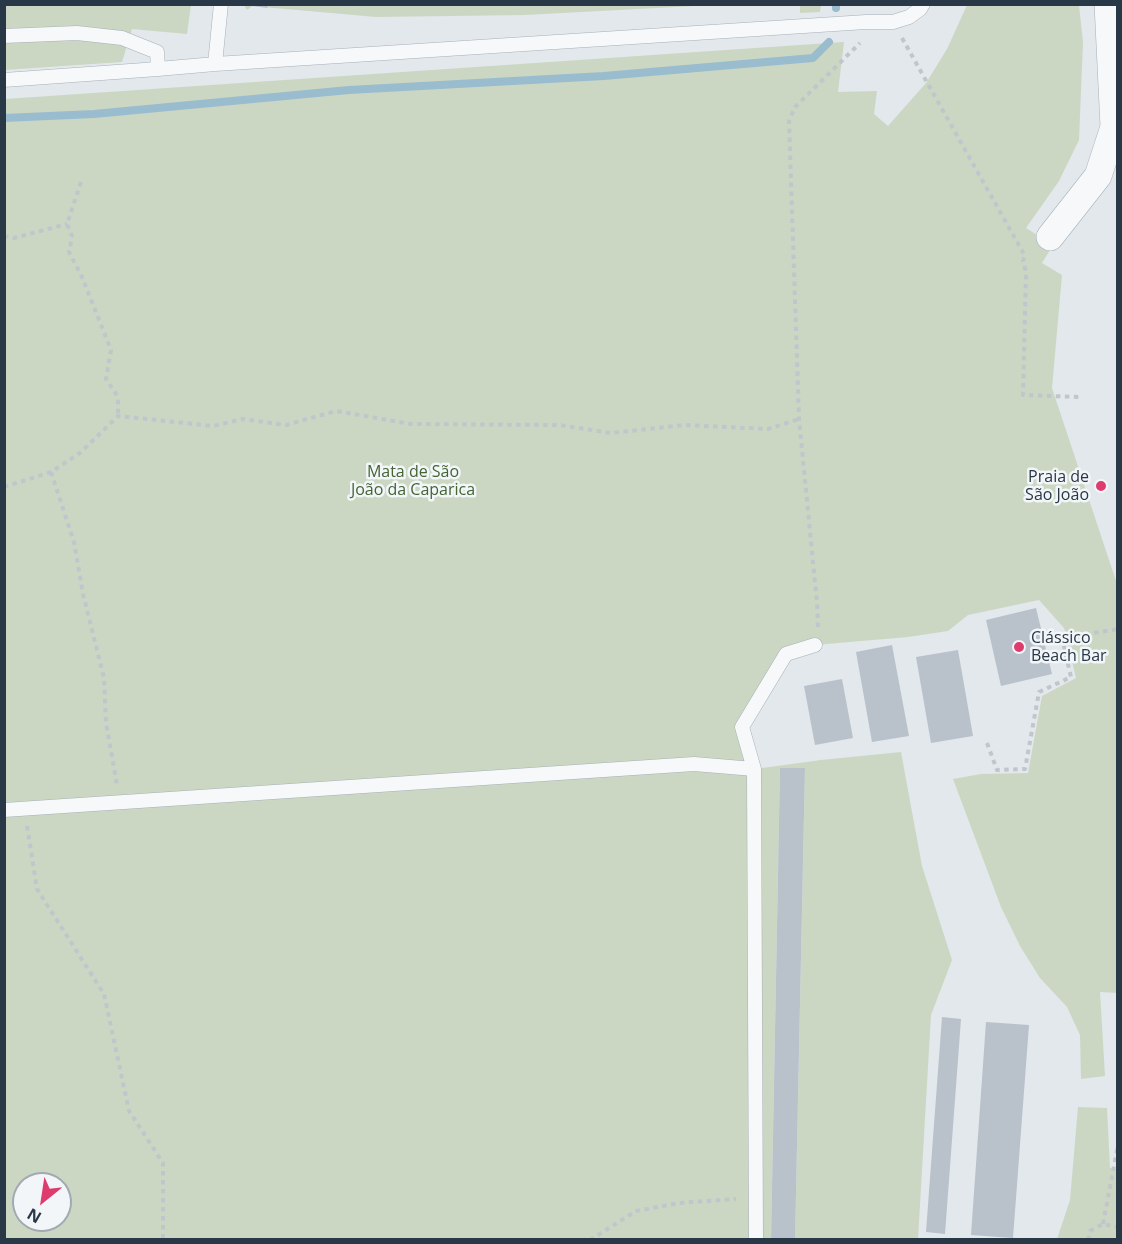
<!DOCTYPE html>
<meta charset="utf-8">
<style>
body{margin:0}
#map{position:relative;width:1122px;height:1244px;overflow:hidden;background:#e2e8ec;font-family:"Open Sans",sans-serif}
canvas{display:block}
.frame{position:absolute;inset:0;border:6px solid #283846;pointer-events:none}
.north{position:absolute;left:12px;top:1172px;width:60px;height:60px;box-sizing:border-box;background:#f3f6f9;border:2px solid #a2aab1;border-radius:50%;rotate:210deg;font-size:16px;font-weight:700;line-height:24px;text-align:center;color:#283846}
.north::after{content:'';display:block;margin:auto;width:21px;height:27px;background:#dd3c6c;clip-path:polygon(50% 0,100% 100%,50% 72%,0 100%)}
</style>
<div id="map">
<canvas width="1122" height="1244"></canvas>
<div class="frame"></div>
<div class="north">N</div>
</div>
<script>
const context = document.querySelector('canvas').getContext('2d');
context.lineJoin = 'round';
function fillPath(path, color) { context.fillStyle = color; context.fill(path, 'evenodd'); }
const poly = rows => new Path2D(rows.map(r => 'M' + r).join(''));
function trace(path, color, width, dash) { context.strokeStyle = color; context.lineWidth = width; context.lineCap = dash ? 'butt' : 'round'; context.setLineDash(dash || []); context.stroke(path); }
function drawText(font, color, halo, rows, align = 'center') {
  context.font = font + ' "Open Sans",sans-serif'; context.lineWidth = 5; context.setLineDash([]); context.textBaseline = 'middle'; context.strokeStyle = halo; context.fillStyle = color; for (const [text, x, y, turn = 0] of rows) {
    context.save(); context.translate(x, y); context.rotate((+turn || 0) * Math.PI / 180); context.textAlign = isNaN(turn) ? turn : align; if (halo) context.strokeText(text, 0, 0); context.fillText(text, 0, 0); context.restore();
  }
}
fillPath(poly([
 [5,5,191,5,187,34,132,29,122,62,5,70],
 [241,5,713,5,525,15,376,17,252,6,247,10,244,5],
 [800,5,821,5,820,12,800,13],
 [967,5,1079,5,1083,42,1079,140,1059,181,1026,228,1053,245,1042,263,1062,275,1052,388,1117,584,1118,993,1100,992,1105,1076,1081,1079,1080,1035,1067,1007,1040,978,1020,946,1001,907,953,779,981,774,1028,773,1042,696,1076,678,1064,628,1039,600,968,615,948,631,908,637,815,645,787,654,742,727,755,769,821,760,901,752,922,866,952,960,931,1015,918,1239,795,1239,805,769,780,768,771,1239,5,1240,5,99,844,42,838,92,877,91,874,114,888,126,926,83,947,49],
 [24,1184,60,1184,60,1220,24,1220],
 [1078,1107,1107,1108,1110,1168,1117,1169,1117,1239,1057,1239,1070,1200]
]), '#cbd7c3');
trace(poly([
 [836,8,836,4],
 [4,118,94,114,349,90,604,76,813,58,829,42]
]), '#9abccf', 8);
fillPath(poly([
 [253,4,269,4,267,8,253,6],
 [1036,608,1052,674,1001,686,986,620],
 [892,645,909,736,872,742,856,652],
 [958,650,973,736,931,743,916,657],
 [842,679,853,738,815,745,804,686],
 [780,768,805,768,795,1240,771,1240],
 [942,1017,961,1019,945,1234,926,1232],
 [986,1022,1029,1025,1013,1238,971,1235]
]), '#b9c2cb');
const lane = poly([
 [4,36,77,33,122,38,157,52,158,69],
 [215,64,221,4],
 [4,80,158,69,215,64,866,22,893,22,909,17,920,9,923,4],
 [4,810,694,764,754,769],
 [756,1240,754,769,742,727,786,654,815,645]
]);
const street = poly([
 [1050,237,1098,176,1114,127,1108,4]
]);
trace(lane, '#a6b0b7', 15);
trace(street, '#a6b0b7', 28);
trace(poly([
 [902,38,1025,256,1023,261,1026,272,1023,395,1080,397],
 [81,182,67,224,72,236,69,252,82,277,111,350,106,379,118,397,118,416],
 [4,236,14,238,67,224],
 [51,472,74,542,83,594,104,678,106,723,117,785],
 [4,487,51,472,80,453,118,416,213,426,243,419,286,425,336,411,411,424,559,425,611,433,684,425,768,429,799,419],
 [818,627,817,603,799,419,789,121,795,107,860,43],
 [987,743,997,770,1025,769,1039,692,1071,677,1062,638,1118,629],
 [27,826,37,889,104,994,129,1111,163,1163,163,1240],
 [1103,1224,1118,1145],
 [590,1240,636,1211,679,1203,736,1199],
 [1088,1240,1090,1231,1103,1224,1118,1227]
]), '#c0c6cb', 4, [4.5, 4.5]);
trace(lane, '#f6f8fa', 14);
trace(street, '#f6f8fa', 27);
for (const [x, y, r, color] of [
 [1101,486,6,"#dd3c6c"],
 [1019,647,6,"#dd3c6c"]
]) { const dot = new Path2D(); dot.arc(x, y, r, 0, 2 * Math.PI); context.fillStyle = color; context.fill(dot); trace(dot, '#f3f6f9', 2); }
drawText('16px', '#446434', '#f3f6f9', [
 ["Mata de São",413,472],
 ["João da Caparica",413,490]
]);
drawText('16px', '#283846', '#f3f6f9', [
 ["Praia de",1089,477],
 ["São João",1089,495],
 ["Clássico",1031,638,"left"],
 ["Beach Bar",1031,656,"left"]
], 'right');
</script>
